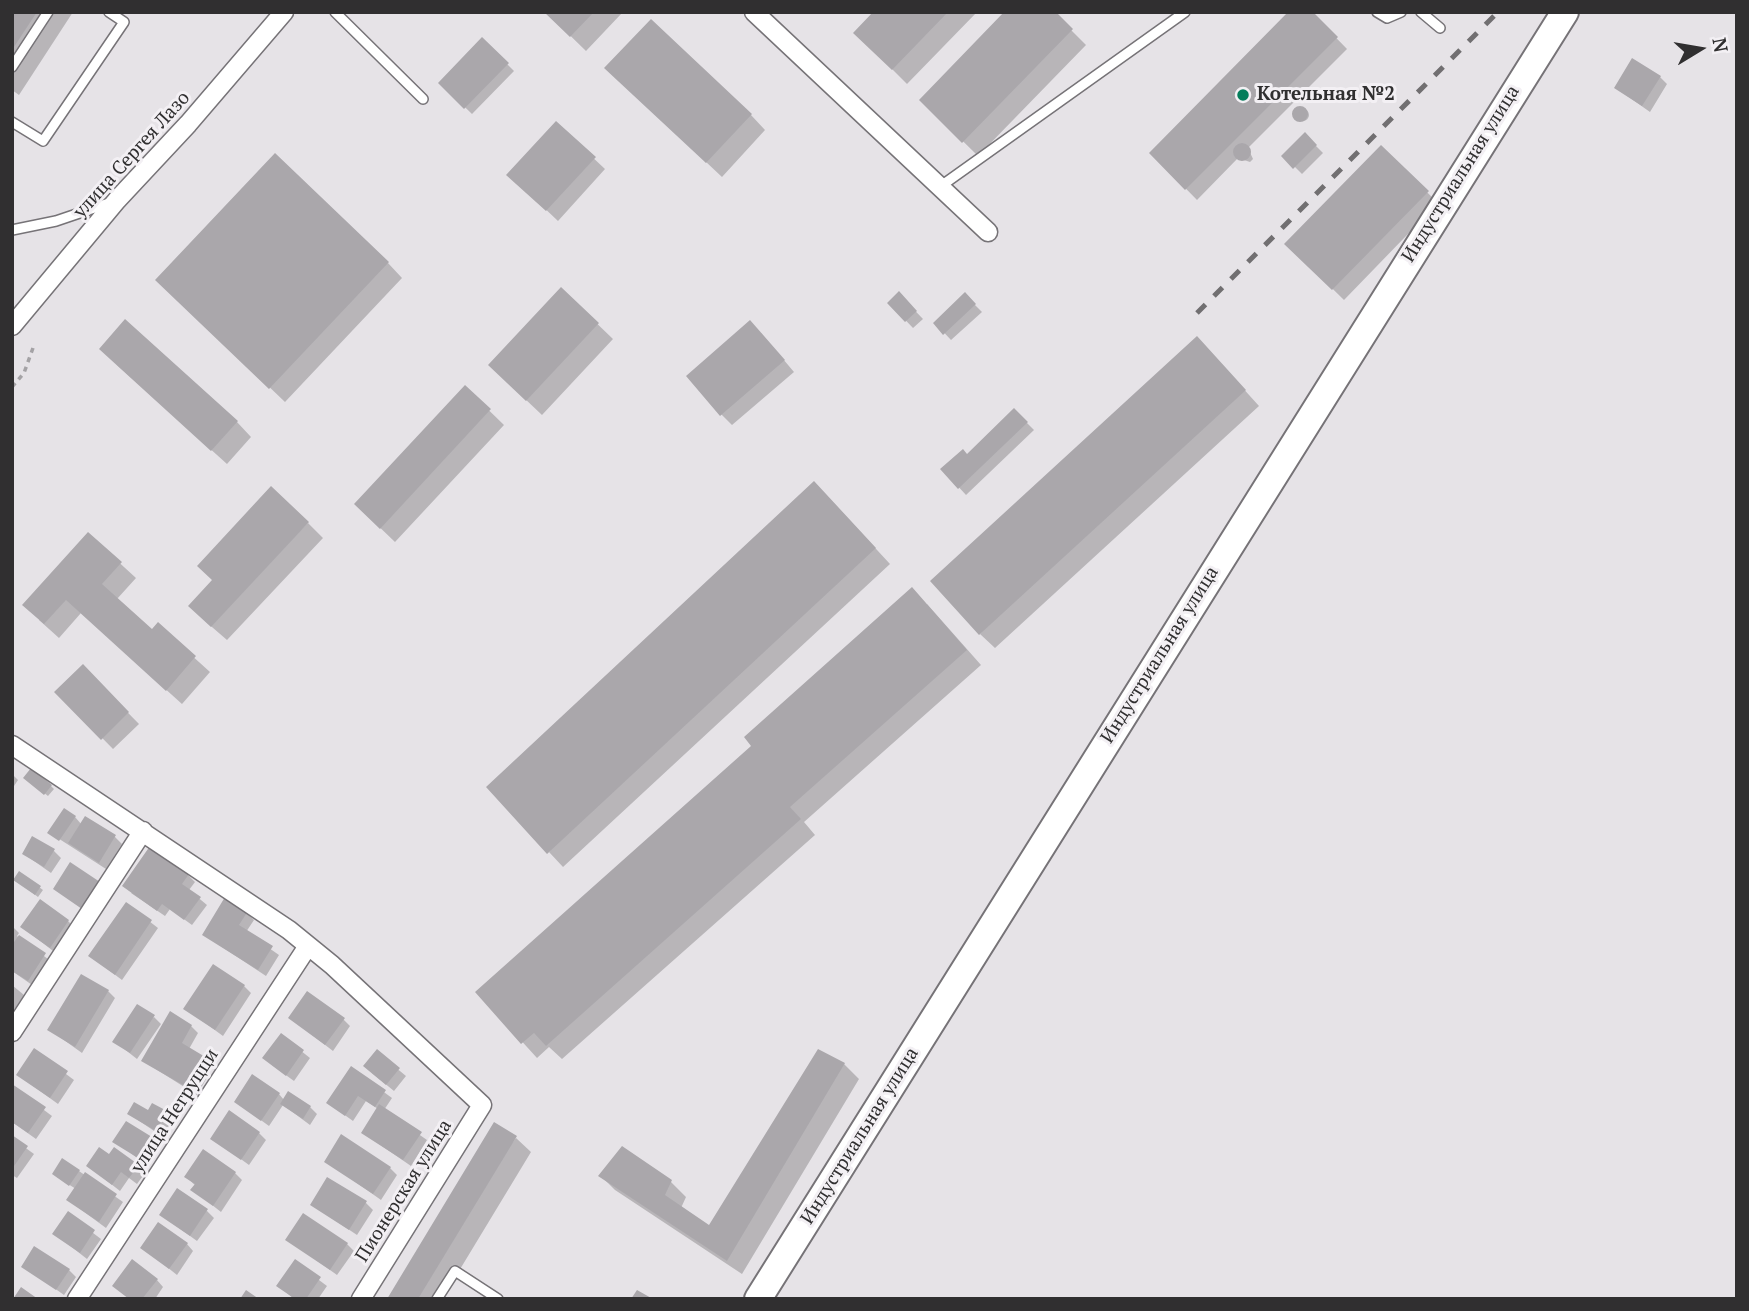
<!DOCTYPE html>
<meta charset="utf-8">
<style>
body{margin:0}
#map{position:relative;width:1749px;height:1311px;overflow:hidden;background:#e6e3e7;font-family:"PT Serif",serif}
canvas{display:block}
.frame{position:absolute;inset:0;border:14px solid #302f30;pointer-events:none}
.north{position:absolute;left:1665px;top:14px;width:70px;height:70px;-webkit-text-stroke:5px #f3f0f4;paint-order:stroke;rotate:79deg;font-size:19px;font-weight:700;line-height:28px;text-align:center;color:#302f30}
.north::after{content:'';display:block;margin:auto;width:24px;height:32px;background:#302f30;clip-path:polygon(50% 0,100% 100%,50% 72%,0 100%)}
</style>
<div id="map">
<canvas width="1749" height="1311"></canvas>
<div class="frame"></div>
<div class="north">N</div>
</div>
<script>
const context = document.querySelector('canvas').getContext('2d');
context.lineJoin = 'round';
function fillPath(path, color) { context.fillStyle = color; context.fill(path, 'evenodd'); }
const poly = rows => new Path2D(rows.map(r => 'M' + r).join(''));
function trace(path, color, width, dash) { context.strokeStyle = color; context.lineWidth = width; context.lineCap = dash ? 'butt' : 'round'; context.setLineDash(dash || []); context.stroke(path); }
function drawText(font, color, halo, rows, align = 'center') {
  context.font = font + ' "PT Serif",serif'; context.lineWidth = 6; context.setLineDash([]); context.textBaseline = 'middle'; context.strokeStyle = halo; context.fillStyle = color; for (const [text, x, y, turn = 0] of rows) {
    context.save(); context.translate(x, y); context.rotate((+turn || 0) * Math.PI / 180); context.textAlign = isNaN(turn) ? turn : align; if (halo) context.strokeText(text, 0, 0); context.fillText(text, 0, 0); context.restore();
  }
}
fillPath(poly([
 [12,12,73,12,19,95,12,90],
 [546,12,620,12,622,13,586,51],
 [875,12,977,12,907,84,856,33],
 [1053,12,1086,45,978,156,921,100],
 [1311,12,1347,49,1248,148,1253,159,1250,162,1238,158,1197,200,1151,153],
 [482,39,514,71,472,114,440,83],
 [1660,77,1667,84,1650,112,1616,88],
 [622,83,751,115,765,130,722,177],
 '1297 115a6 6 0 1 1 12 0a6 6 0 1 1-12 0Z',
 [556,123,605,169,558,221,520,185],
 [1305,135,1323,153,1302,174,1284,156],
 [1381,147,1438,203,1344,300,1287,244],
 [388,263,402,278,285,402,172,294],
 [561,289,613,339,542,415,505,380],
 [899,294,923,319,913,328,889,303],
 [965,295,982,312,951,340,935,323],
 [761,333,794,372,732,425,721,414],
 [1212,354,1259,406,995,648,980,634],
 [116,364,237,422,251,437,227,464],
 [465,387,504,425,395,542,371,519],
 [1014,410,1034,430,966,495,943,470,968,456],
 [829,498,890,564,563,867,549,852],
 [308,523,323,538,227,640,205,621],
 [88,534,136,578,117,599,152,631,158,625,210,672,182,704,81,613,59,638,39,620],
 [927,604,981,665,804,822,815,835,562,1059,549,1047,537,1058,477,992],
 [83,667,139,724,113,749,57,692],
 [12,774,18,780,12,789],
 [29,781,51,786,54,789,48,796],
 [75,817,82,825,115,837,122,844,106,869,50,833],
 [54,851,61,858,51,873,24,854],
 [20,873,43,890,38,897,18,882],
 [188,875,195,882,189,890,207,905,192,925,170,909,165,916,131,893],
 [127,904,158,928,122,980,90,956],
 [247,913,254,920,246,932,279,955,266,976,204,935],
 [68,921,75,928,57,954,22,927],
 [12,926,19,933,17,936,52,962,35,987,12,971,12,949,17,942,12,943],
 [12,985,24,995,12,1013],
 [244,986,251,993,223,1036,186,1009],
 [108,991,115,998,82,1053,50,1030],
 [154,1017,161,1024,137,1059,114,1041],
 [290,1018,343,1019,350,1026,333,1051],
 [191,1026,198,1033,189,1049,213,1067,197,1095,143,1061],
 [281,1035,310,1058,294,1081,272,1065],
 [34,1050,74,1080,58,1104,18,1075],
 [377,1052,406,1076,394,1091,372,1073],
 [844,1064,859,1079,742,1274,615,1190,600,1175,622,1148,671,1182,686,1197,681,1208,710,1228],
 [351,1068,392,1098,384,1110,427,1140,411,1166,363,1133,378,1109,366,1101,353,1121,328,1103],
 [12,1086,52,1116,36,1139,12,1122],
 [279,1094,284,1100,310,1107,317,1114,310,1125,283,1105,269,1126,236,1102],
 [153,1105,173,1120,163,1137,129,1114,148,1112],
 [259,1133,266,1140,249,1165,212,1138],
 [12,1138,34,1154,17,1178,12,1175],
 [516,1138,531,1152,442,1299,389,1299],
 [150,1139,157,1146,145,1164,115,1141],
 [109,1157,138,1166,145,1173,137,1184,129,1178,120,1191,88,1166],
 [326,1161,390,1168,397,1175,381,1200],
 [79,1171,123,1202,106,1228,68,1200,76,1189,57,1177],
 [235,1173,242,1180,221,1212,193,1190,196,1186,186,1177],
 [366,1203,373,1210,357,1235,312,1205],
 [207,1211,214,1218,197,1241,161,1215],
 [68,1214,101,1239,87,1259,55,1234],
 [288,1240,347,1244,354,1251,337,1275],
 [187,1244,193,1251,177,1275,142,1247],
 [295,1262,327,1286,318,1299,294,1299,279,1286],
 [23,1266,69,1270,76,1277,64,1295],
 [157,1280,163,1287,155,1299,129,1299]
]), '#0003');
fillPath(poly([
 [12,12,37,12,12,50],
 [544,12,594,12,570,37],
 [873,12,948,12,892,70,853,33],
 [1004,12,1056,12,1073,29,962,143,919,100],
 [1288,12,1313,12,1338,37,1185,190,1149,153],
 [651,19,752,114,706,163,604,68],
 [482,37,509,63,464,109,438,83],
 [1632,58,1661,76,1642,106,1614,88],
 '1292 114a8 8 0 1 1 16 0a8 8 0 1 1-16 0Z',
 [556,121,596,157,546,211,506,175],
 [1305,132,1317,145,1293,169,1281,156],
 '1233 152a9 9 0 1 1 18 0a9 9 0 1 1-18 0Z',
 [1381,145,1429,191,1332,290,1284,244],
 [275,153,389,262,269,389,155,280],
 [561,287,599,323,526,401,488,365],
 [899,291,917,311,905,322,887,303],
 [965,292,976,304,943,335,933,323],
 [125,319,238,421,211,451,99,349],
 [750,320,785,360,720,416,686,376],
 [1197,336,1246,390,979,635,930,581],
 [465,385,491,409,380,529,354,504],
 [1014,408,1028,422,958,489,940,469,963,449,967,454],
 [814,481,876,548,547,854,486,787],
 [271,486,309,522,211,627,188,606,212,580,197,566],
 [88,532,122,562,102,584,152,629,158,622,196,656,166,691,66,600,44,624,22,605],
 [912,587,967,650,790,807,801,819,546,1046,534,1033,521,1044,475,992,751,746,744,737],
 [83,664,129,712,101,740,54,692],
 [31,768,52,785,44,795,23,778],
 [64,808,76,816,59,841,47,833],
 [85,816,116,835,99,863,68,843],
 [32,836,55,849,44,867,22,854],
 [150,846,189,874,182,884,201,897,184,920,162,904,157,911,122,886],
 [70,862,100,882,82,909,53,889],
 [19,871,41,886,35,895,13,880],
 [225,897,248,911,239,925,273,946,258,970,202,935],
 [40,899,69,920,50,948,20,927],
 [126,902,152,920,115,975,88,956],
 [19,935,46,953,28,981,12,971,12,945],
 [213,964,245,985,215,1030,183,1009],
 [81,974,109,990,75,1047,47,1030],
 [307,991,345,1018,325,1045,288,1018],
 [137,1004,155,1015,130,1053,112,1042],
 [170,1011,192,1025,182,1043,207,1058,190,1089,141,1061],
 [281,1033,304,1050,286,1076,262,1058],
 [34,1048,68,1071,50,1098,16,1075],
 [377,1049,400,1068,386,1085,363,1066],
 [818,1049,845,1063,727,1261,598,1176,622,1146,672,1180,665,1195,709,1225],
 [351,1066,386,1090,375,1107,358,1096,345,1116,326,1103],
 [252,1074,280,1093,261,1121,234,1102],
 [12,1084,46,1107,28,1133,12,1122],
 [288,1091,311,1106,303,1119,280,1104],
 [134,1102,148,1110,152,1103,167,1111,156,1131,127,1114],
 [379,1104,422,1132,403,1160,361,1133],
 [229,1110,260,1132,241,1160,210,1139],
 [126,1121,152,1137,138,1158,112,1142],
 [494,1122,517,1136,418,1299,387,1299],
 [341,1134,391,1167,373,1194,324,1162],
 [12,1135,28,1146,12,1169],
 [99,1147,109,1154,114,1147,139,1165,129,1178,121,1172,112,1185,86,1166],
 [203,1149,236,1172,213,1206,190,1190,195,1184,184,1177],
 [62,1158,80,1170,69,1186,52,1174],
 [85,1172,117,1194,99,1222,66,1200],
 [327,1177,367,1201,349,1230,310,1205],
 [177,1188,208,1209,190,1236,159,1215],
 [68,1211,95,1230,80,1253,52,1234],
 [303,1213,348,1243,330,1270,285,1240],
 [158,1222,188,1243,169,1269,140,1248],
 [34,1246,70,1269,56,1290,21,1267],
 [132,1259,158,1279,142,1299,129,1299,112,1286],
 [295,1259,321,1277,306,1299,295,1299,276,1286],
 [21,1287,38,1299,13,1299],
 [246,1290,259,1299,240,1299],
 [637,1290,653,1299,631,1299]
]), '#aaa7ab');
const service = poly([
 [335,12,423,99],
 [1377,12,1387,18,1401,12],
 [1421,12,1440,28],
 [12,67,48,12],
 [12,122,43,141,124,22,109,12],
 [941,186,1185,12],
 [12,230,56,221,112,202],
 [437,1299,455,1271,498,1299]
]);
const minor = poly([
 [754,12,988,232],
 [12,326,117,200,188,124,284,12],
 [12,745,289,930,332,965,482,1105,361,1299],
 [12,1032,143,831],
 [77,1299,308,946]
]);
const secondary = poly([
 [758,1299,1565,12]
]);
trace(service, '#767377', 12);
trace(minor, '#767377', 21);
trace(secondary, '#767377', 30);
trace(poly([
 [12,387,24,373,33,348]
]), '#a4a2a5', 3.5, [5, 5]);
trace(service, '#fff', 9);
trace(minor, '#fff', 18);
trace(secondary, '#fff', 26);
trace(poly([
 [1197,313,1498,12]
]), '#716f71', 5, [12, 12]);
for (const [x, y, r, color] of [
 [1243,95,7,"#057e5c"]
]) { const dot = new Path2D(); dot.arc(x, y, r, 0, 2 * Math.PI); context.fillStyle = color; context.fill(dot); trace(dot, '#f3f0f4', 2.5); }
drawText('bold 19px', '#302f30', '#f3f0f4', [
 ["Котельная №2",1257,95]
], 'left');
drawText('19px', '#302f30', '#f3f0f4', [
 ["улица Сергея Лазо",132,155,-48],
 ["Индустриальная улица",1461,174,-58],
 ["Индустриальная улица",1160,655,-58],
 ["улица Негруцци",175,1111,-57],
 ["Индустриальная улица",860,1136,-58],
 ["Пионерская улица",404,1191,-58]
]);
</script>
